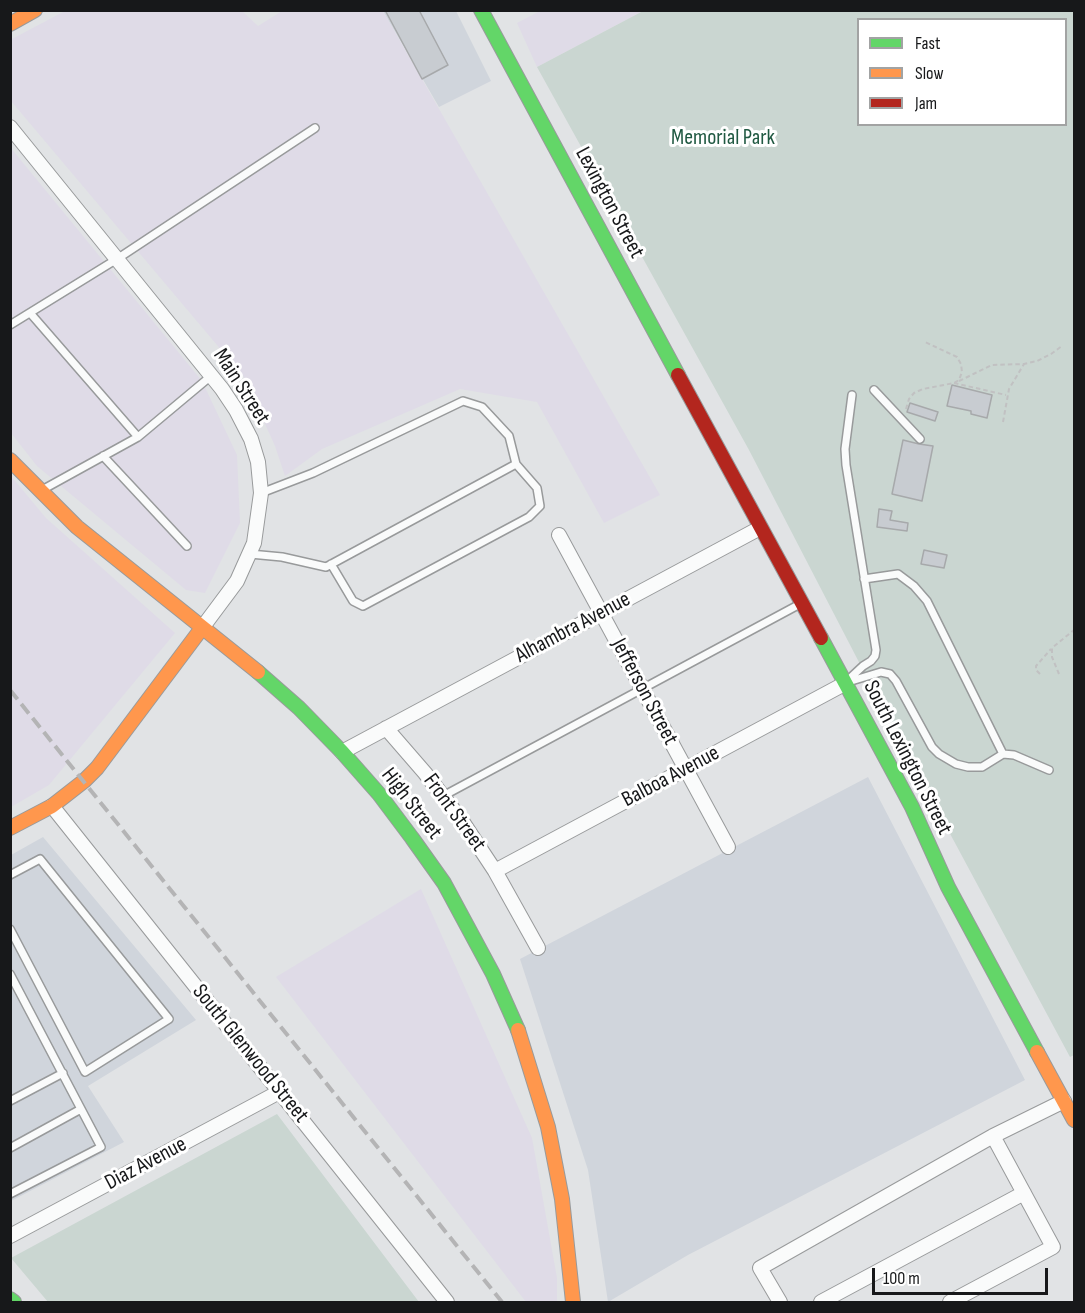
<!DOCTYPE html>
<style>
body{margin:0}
#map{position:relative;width:1085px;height:1313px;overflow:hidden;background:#e1e3e5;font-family:"Sofia Sans Condensed",sans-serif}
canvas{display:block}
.frame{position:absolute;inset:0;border:12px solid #17181a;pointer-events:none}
.legend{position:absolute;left:857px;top:18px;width:210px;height:108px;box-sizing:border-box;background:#fff;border:2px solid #a2a3a3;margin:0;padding:8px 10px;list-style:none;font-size:18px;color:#17181a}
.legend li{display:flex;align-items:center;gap:12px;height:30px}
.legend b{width:30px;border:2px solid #a2a3a3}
.scale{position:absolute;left:872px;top:1268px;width:176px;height:27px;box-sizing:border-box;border:3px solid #17181a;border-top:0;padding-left:8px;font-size:18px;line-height:21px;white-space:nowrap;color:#17181a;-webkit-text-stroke:4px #fff;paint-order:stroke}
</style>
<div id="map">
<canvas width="1085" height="1313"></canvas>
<div class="frame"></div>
<ul class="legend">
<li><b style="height:8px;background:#63d668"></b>Fast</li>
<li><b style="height:8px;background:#ff974d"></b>Slow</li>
<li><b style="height:8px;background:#b3261e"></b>Jam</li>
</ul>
<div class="scale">100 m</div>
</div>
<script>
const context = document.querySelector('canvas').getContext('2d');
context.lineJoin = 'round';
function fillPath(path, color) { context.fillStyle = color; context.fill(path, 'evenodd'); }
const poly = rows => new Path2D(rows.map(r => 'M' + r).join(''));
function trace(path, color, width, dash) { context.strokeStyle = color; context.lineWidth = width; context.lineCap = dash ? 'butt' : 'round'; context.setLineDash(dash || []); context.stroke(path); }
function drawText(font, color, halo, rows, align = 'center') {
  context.font = font + ' "Sofia Sans Condensed",sans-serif'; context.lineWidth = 6; context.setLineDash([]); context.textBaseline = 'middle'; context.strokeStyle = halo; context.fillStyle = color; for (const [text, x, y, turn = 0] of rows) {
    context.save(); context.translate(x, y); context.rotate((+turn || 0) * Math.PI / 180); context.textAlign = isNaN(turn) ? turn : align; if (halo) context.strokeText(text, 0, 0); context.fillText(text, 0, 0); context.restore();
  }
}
fillPath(poly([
 [383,11,456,11,491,81,439,107],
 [868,777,1025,1080,688,1255,608,1302,588,1170,520,959],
 [43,837,196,1020,88,1086,124,1142,11,1201,11,855]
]), '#d0d5dc');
fillPath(poly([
 [65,11,242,11,258,26,282,11,383,11,660,495,604,523,537,402,460,389,322,449,285,476,275,446,244,377,11,101,10,40],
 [540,11,643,11,537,67,517,23],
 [10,147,202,381,237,455,240,523,205,593,186,590,37,466,11,433],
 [11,476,46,518,175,633,49,785,11,807],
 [421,889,532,1138,557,1278,557,1302,526,1302,276,977]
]), '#dfdbe7');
fillPath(poly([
 [643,11,1074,11,1074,1055,1070,1057,890,722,749,450,537,67],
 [858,20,1066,20,1066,124,858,124],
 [277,1114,419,1302,48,1302,11,1258]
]), '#cad6d1');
const building = poly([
 [385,10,419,10,448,65,422,79,385,10],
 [952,385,992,395,987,418,971,414,971,411,947,406,952,385],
 [910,403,938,412,935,421,907,412,910,403],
 [903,440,919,444,933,446,922,501,892,494,903,440],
 [879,509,892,511,890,520,908,523,907,531,877,527,879,509],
 [924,550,947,555,944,568,921,564,924,550]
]);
fillPath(building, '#c8ccd1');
trace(building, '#a7a9ab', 1.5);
const lane = poly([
 [31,314,138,437],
 [10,325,117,259,315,128],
 [874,390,920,439],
 [103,456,187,546],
 [42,490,138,437,211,376],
 [250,554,282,557,326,567,516,464,509,436,482,407,463,401,313,473,261,493],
 [331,564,353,601,363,606,529,517,540,506,537,488,516,464],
 [864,579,898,574,914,586,927,601,1003,754],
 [848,680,863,666,871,661,875,656,876,650,846,465,845,449,852,395],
 [848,682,881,672,890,674,896,681,932,747,939,754,956,764,968,767,982,767,1003,754,1014,755,1049,770],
 [443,796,800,604],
 [10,875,40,859,169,1019,85,1072,10,929],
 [10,974,101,1147,10,1194],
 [10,1101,63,1073],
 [10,1148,81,1109]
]);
const street = poly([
 [10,127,222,389,236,410,251,439,258,462,261,493,254,543,237,581,202,628],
 [559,535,728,847],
 [386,728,425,773,462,821,495,871,538,948],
 [342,752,760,528],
 [52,806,447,1302],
 [495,871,846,683],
 [10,1236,281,1091],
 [780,1302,760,1268,993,1136,1064,1101],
 [821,1302,1024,1193],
 [950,1302,1053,1247,993,1136]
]);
const fast = poly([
 [481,10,678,375],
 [821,638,912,807,948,887,1037,1052],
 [258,672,299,708,342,752,379,794,412,838,444,883,493,974,518,1030],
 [10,1299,14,1302]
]);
const slow = poly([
 [10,24,35,10],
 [10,460,77,527,258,672],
 [10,828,52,806,84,781,97,768,202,628],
 [518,1030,548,1127,562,1199,573,1302],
 [1037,1052,1074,1120]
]);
const jam = poly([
 [678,375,821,638]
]);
trace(lane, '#989a9b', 10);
trace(street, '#989a9b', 16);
trace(fast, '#989a9b', 16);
trace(slow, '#989a9b', 16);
trace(jam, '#989a9b', 16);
trace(poly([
 [959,381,992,365,1024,364,1037,361,1051,354,1062,346],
 [954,383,1006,395],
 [906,409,909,399,914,393,923,389,954,383,959,380,962,372,961,364,957,357,925,342],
 [1003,422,1009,389,1024,364],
 [1040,674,1036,670,1036,666,1051,649],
 [1059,674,1052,657,1052,648,1074,630]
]), '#c1c1c2', 2, [4.5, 3]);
trace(lane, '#fafbfb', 7);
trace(street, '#fafbfb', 14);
trace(fast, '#63d668', 14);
trace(slow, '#ff974d', 14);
trace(jam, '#b3261e', 14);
trace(poly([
 [10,690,502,1302]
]), '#b4b4b5', 4, [12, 6]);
drawText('22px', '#205942', '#fff', [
 ["Memorial Park",723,138]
]);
drawText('22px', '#17181a', '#fff', [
 ["Lexington Street",609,203,62],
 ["Main Street",241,387,57],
 ["Alhambra Avenue",573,628,-28],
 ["Jefferson Street",644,692,62],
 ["South Lexington Street",907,758,63],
 ["Balboa Avenue",671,777,-28],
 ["High Street",411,804,52],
 ["Front Street",454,813,54],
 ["South Glenwood Street",250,1054,51],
 ["Diaz Avenue",146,1164,-28]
]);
</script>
